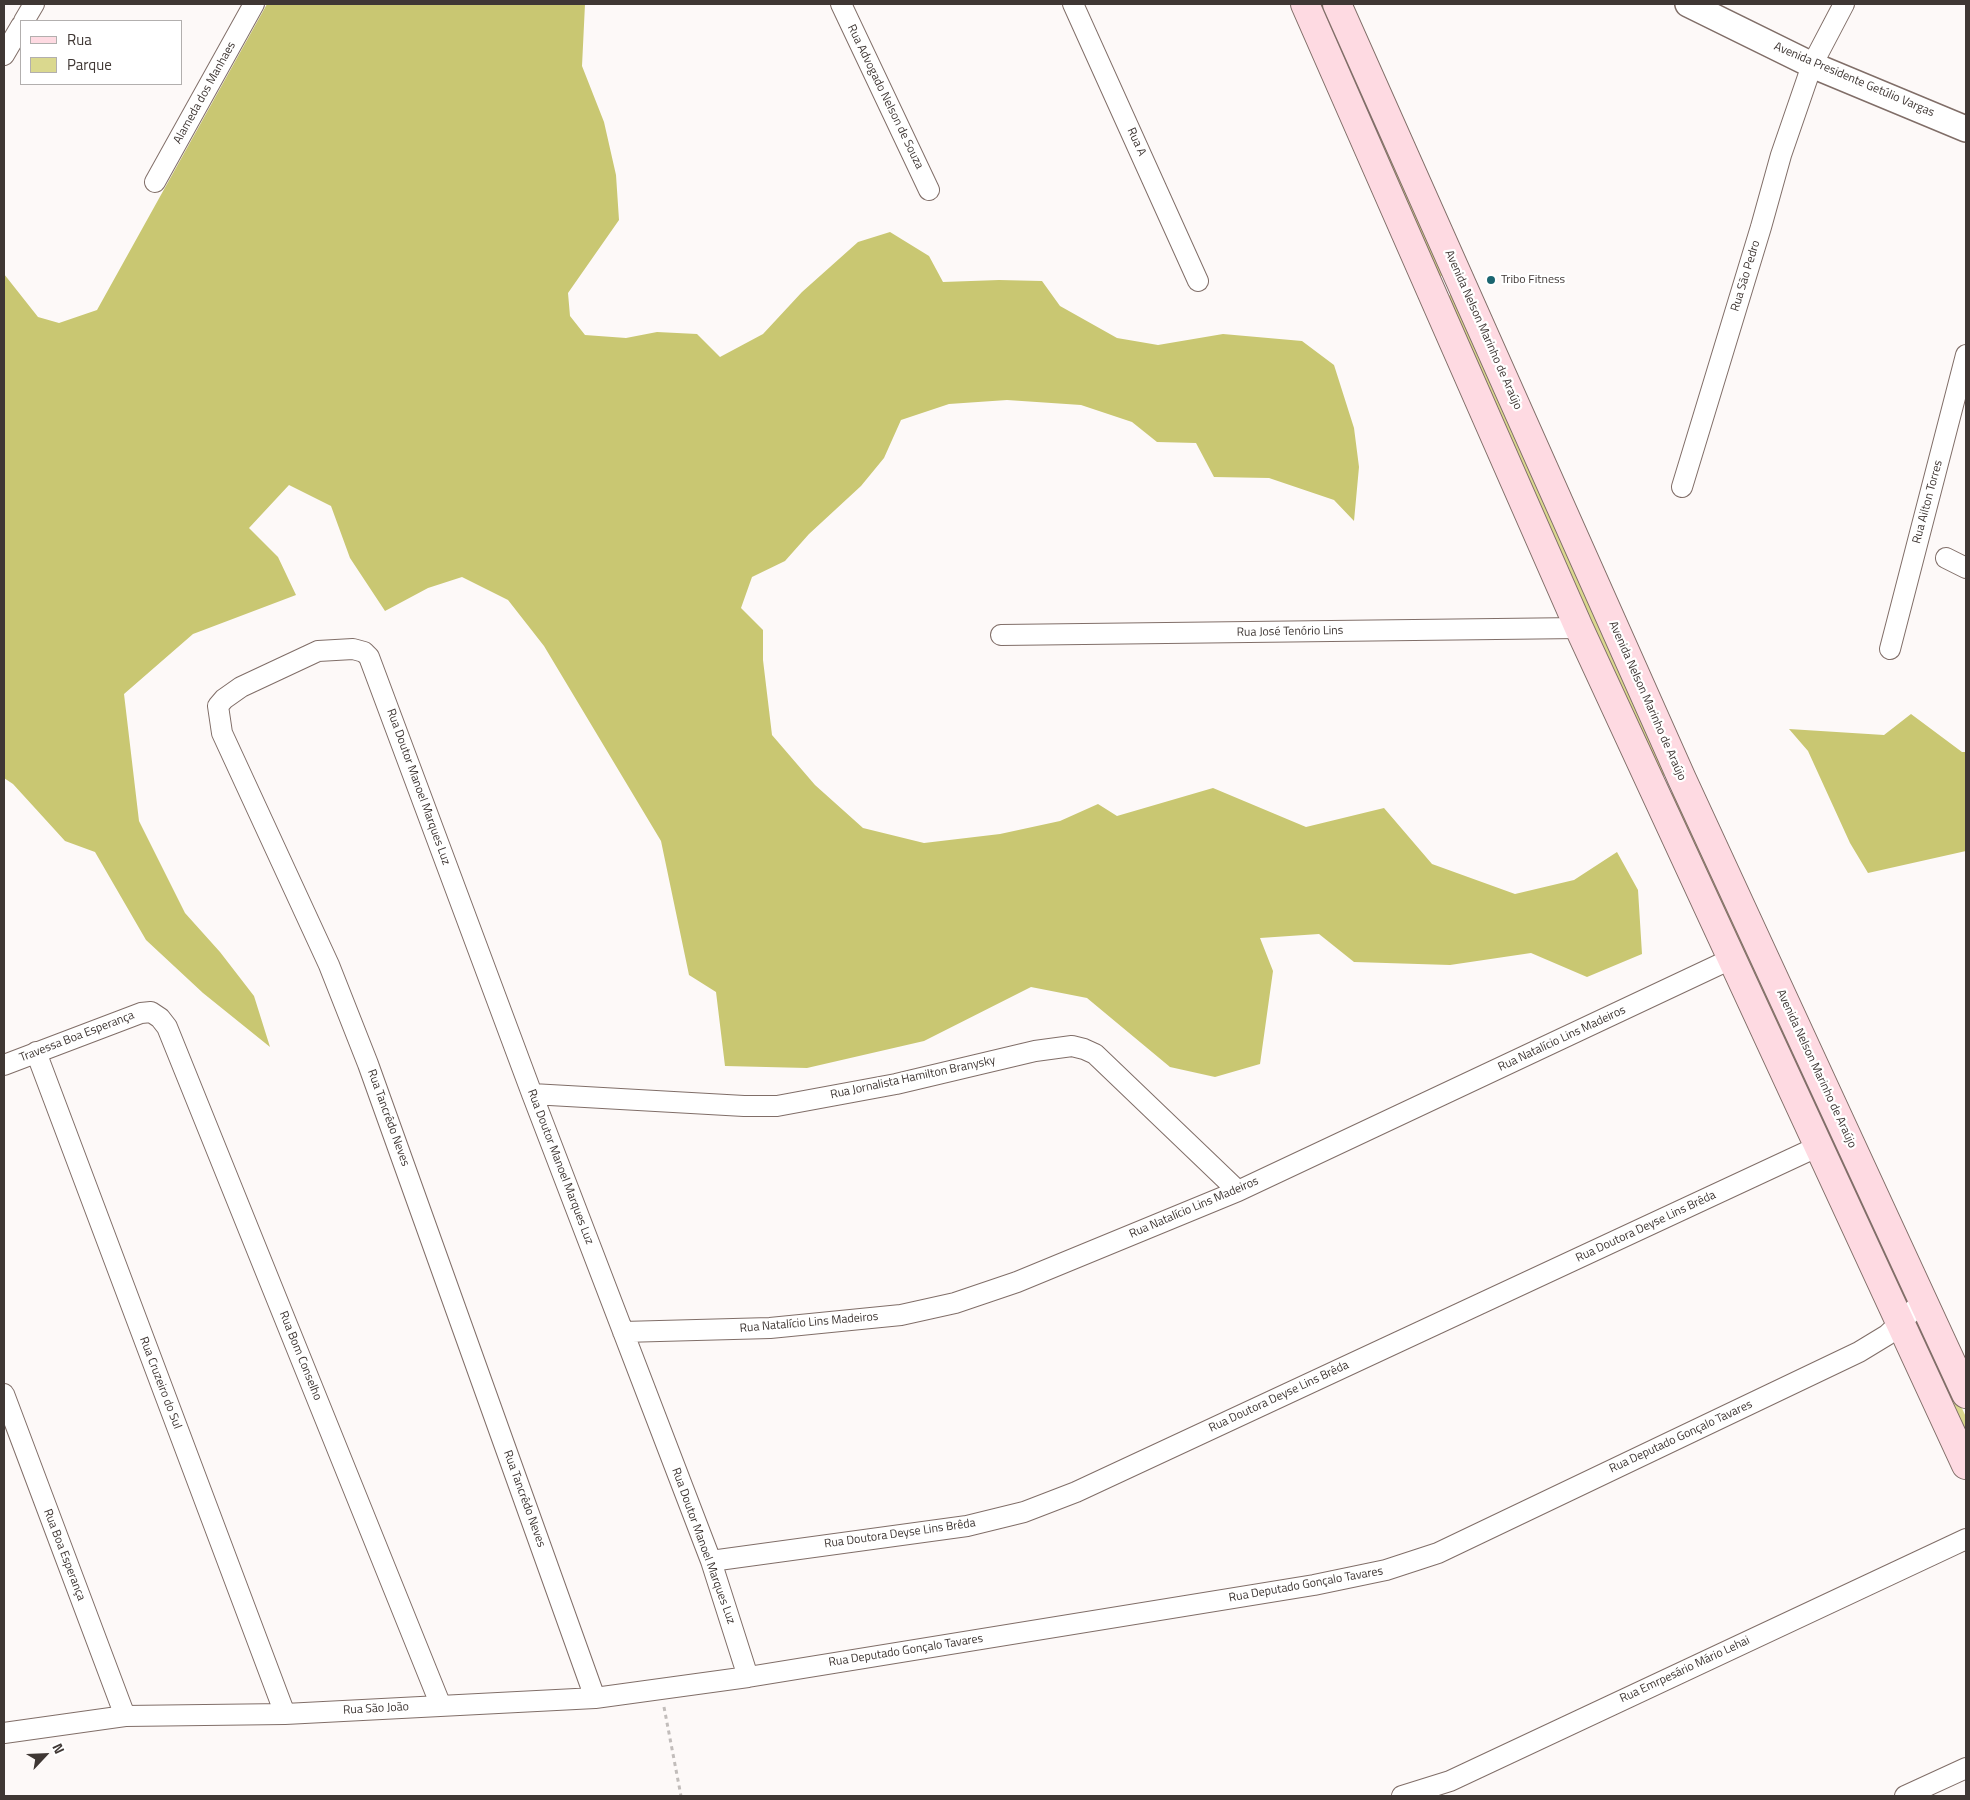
<!DOCTYPE html>
<meta charset="utf-8">
<style>
body{margin:0}
#map{position:relative;width:1970px;height:1800px;overflow:hidden;background:#fdf9f8;font-family:"Titillium Web",sans-serif}
canvas{display:block}
.frame{position:absolute;inset:0;border:5px solid #3f3734;pointer-events:none}
.legend{position:absolute;left:20px;top:20px;width:162px;height:65px;box-sizing:border-box;background:#fff;border:1px solid #b2afae;margin:0;padding:6px 9px;list-style:none;font-size:15px;color:#3f3734}
.legend li{display:flex;align-items:center;gap:10px;height:25px}
.legend b{width:25px;border:1px solid #b2afae}
.north{position:absolute;left:20px;top:1730px;width:50px;height:50px;-webkit-text-stroke:4px #fff;paint-order:stroke;rotate:65deg;font-size:14px;font-weight:700;line-height:20px;text-align:center;color:#3f3734}
.north::after{content:'';display:block;margin:auto;width:18px;height:22px;background:#3f3734;clip-path:polygon(50% 0,100% 100%,50% 72%,0 100%)}
</style>
<div id="map">
<canvas width="1970" height="1800"></canvas>
<div class="frame"></div>
<ul class="legend">
<li><b style="height:6px;background:#fedae2"></b>Rua</li>
<li><b style="height:14px;background:#dad88e"></b>Parque</li>
</ul>
<div class="north">N</div>
</div>
<script>
const context = document.querySelector('canvas').getContext('2d');
context.lineJoin = 'round';
function fillPath(path, color) { context.fillStyle = color; context.fill(path, 'evenodd'); }
const poly = rows => new Path2D(rows.map(r => 'M' + r).join(''));
function trace(path, color, width, dash) { context.strokeStyle = color; context.lineWidth = width; context.lineCap = dash ? 'butt' : 'round'; context.setLineDash(dash || []); context.stroke(path); }
function drawText(font, color, halo, rows, align = 'center') {
  context.font = font + ' "Titillium Web",sans-serif'; context.lineWidth = 4.5; context.setLineDash([]); context.textBaseline = 'middle'; context.strokeStyle = halo; context.fillStyle = color; for (const [text, x, y, turn = 0] of rows) {
    context.save(); context.translate(x, y); context.rotate((+turn || 0) * Math.PI / 180); context.textAlign = isNaN(turn) ? turn : align; if (halo) context.strokeText(text, 0, 0); context.fillText(text, 0, 0); context.restore();
  }
}
fillPath(poly([
 [1313,4,1330,4,1448,274,1438,277],
 [1455,293,1666,766,1665,775,1659,779,1448,296],
 [1676,791,1912,1297,1909,1304,1902,1305,1667,795],
 [1920,1328,1927,1333,1966,1417,1966,1455,1912,1332]
]), '#dad88e');
fillPath(poly([
 [267,4,585,4,582,66,604,122,616,175,619,220,568,293,570,316,585,335,626,338,657,332,697,334,720,357,763,334,802,292,858,242,890,232,929,256,943,282,999,280,1042,281,1060,306,1117,338,1158,345,1223,334,1302,341,1334,365,1354,428,1359,467,1354,521,1334,500,1269,478,1214,477,1196,443,1157,442,1132,422,1081,405,1007,400,949,404,901,420,884,458,861,486,809,534,785,561,752,577,741,608,763,630,763,660,772,735,815,785,863,828,924,843,1000,834,1060,821,1098,804,1117,816,1213,788,1306,827,1384,808,1432,864,1515,894,1574,880,1617,852,1638,890,1642,954,1587,977,1531,953,1450,965,1354,962,1319,934,1260,938,1273,971,1260,1064,1215,1077,1170,1067,1087,998,1031,987,924,1041,807,1068,725,1066,716,992,689,975,661,841,544,646,508,600,462,577,428,588,385,611,350,558,331,506,289,485,249,528,278,557,296,595,193,634,124,694,139,821,185,913,220,952,254,996,270,1047,203,993,146,940,95,852,65,841,13,784,4,778,4,274,38,317,59,323,97,310],
 [1911,714,1962,752,1966,752,1966,851,1868,873,1850,843,1808,751,1789,729,1884,735]
]), '#c9c772');
const minor = poly([
 [841,4,929,190],
 [1073,4,1198,281],
 [24,21,34,4],
 [4,55,21,26],
 [155,182,254,4],
 [1682,487,1761,227,1781,155,1812,65,1844,4],
 [1946,558,1966,568],
 [1001,635,1579,628],
 [1890,649,1966,355],
 [36,1052,285,1714],
 [4,1065,141,1013,151,1012,160,1018,167,1027,441,1706],
 [532,1094,744,1106,777,1106,896,1084,1035,1051,1072,1046,1084,1049,1095,1054,1238,1191],
 [623,1332,770,1328,901,1315,955,1303,1017,1282,1238,1191,1731,959],
 [4,1394,125,1716],
 [711,1561,967,1526,1024,1512,1076,1492,1819,1146],
 [595,1698,368,1064,329,965,222,733,218,706,224,699,241,687,318,651,353,649,364,652,369,657,532,1094,711,1561,748,1677],
 [4,1733,125,1716,285,1714,595,1698,748,1677,1314,1585,1386,1570,1438,1553,1859,1352,1887,1335,1923,1301],
 [1402,1796,1450,1781,1966,1539],
 [1905,1796,1966,1768]
]);
const tertiary = poly([
 [1688,4,1812,65,1966,129]
]);
const secondary = poly([
 [1305,4,1579,628,1966,1465],
 [1337,4,1682,779,1966,1394]
]);
trace(minor, '#806e68', 22);
trace(tertiary, '#806e68', 28);
trace(secondary, '#806e68', 30);
trace(poly([
 [664,1707,681,1796]
]), '#c2bdbb', 3, [4, 4]);
trace(minor, '#fff', 20);
trace(tertiary, '#fff', 25);
trace(secondary, '#fedae2', 28);
for (const [x, y, r, color] of [
 [1491,280,5,"#1a6570"]
]) { const dot = new Path2D(); dot.arc(x, y, r, 0, 2 * Math.PI); context.fillStyle = color; context.fill(dot); trace(dot, '#fff', 2); }
drawText('12px', '#3f3734', '#fff', [
 ["Avenida Presidente Getúlio Vargas",1854,80,23],
 ["Alameda dos Manhaes",205,93,-61],
 ["Rua Advogado Nelson de Souza",885,97,64],
 ["Rua A",1136,142,66],
 ["Rua São Pedro",1746,276,-73],
 ["Avenida Nelson Marinho de Araújo",1483,330,66],
 ["Rua Ailton Torres",1928,502,-75],
 ["Rua José Tenório Lins",1290,632,-1],
 ["Avenida Nelson Marinho de Araújo",1647,701,66],
 ["Rua Doutor Manoel Marques Luz",418,787,70],
 ["Travessa Boa Esperança",77,1037,-21],
 ["Rua Natalício Lins Madeiros",1562,1039,-25],
 ["Avenida Nelson Marinho de Araújo",1816,1069,65],
 ["Rua Jornalista Hamilton Branysky",913,1078,-12],
 ["Rua Tancrêdo Neves",388,1118,70],
 ["Rua Doutor Manoel Marques Luz",560,1167,69],
 ["Rua Natalício Lins Madeiros",1194,1208,-23],
 ["Rua Doutora Deyse Lins Brêda",1646,1227,-25],
 ["Rua Natalício Lins Madeiros",809,1323,-5],
 ["Rua Bom Conselho",300,1356,68],
 ["Rua Cruzeiro do Sul",160,1383,69],
 ["Rua Doutora Deyse Lins Brêda",1279,1397,-25],
 ["Rua Deputado Gonçalo Tavares",1681,1437,-25],
 ["Rua Tancrêdo Neves",524,1499,70],
 ["Rua Doutora Deyse Lins Brêda",900,1534,-8],
 ["Rua Doutor Manoel Marques Luz",703,1546,70],
 ["Rua Boa Esperança",64,1555,69],
 ["Rua Deputado Gonçalo Tavares",1306,1585,-10],
 ["Rua Deputado Gonçalo Tavares",906,1651,-9],
 ["Rua Emrpesário Mário Lehai",1685,1670,-25],
 ["Rua São João",376,1709,-3]
]);
drawText('12px', '#3f3734', '#fff', [
 ["Tribo Fitness",1501,280]
], 'left');
</script>
